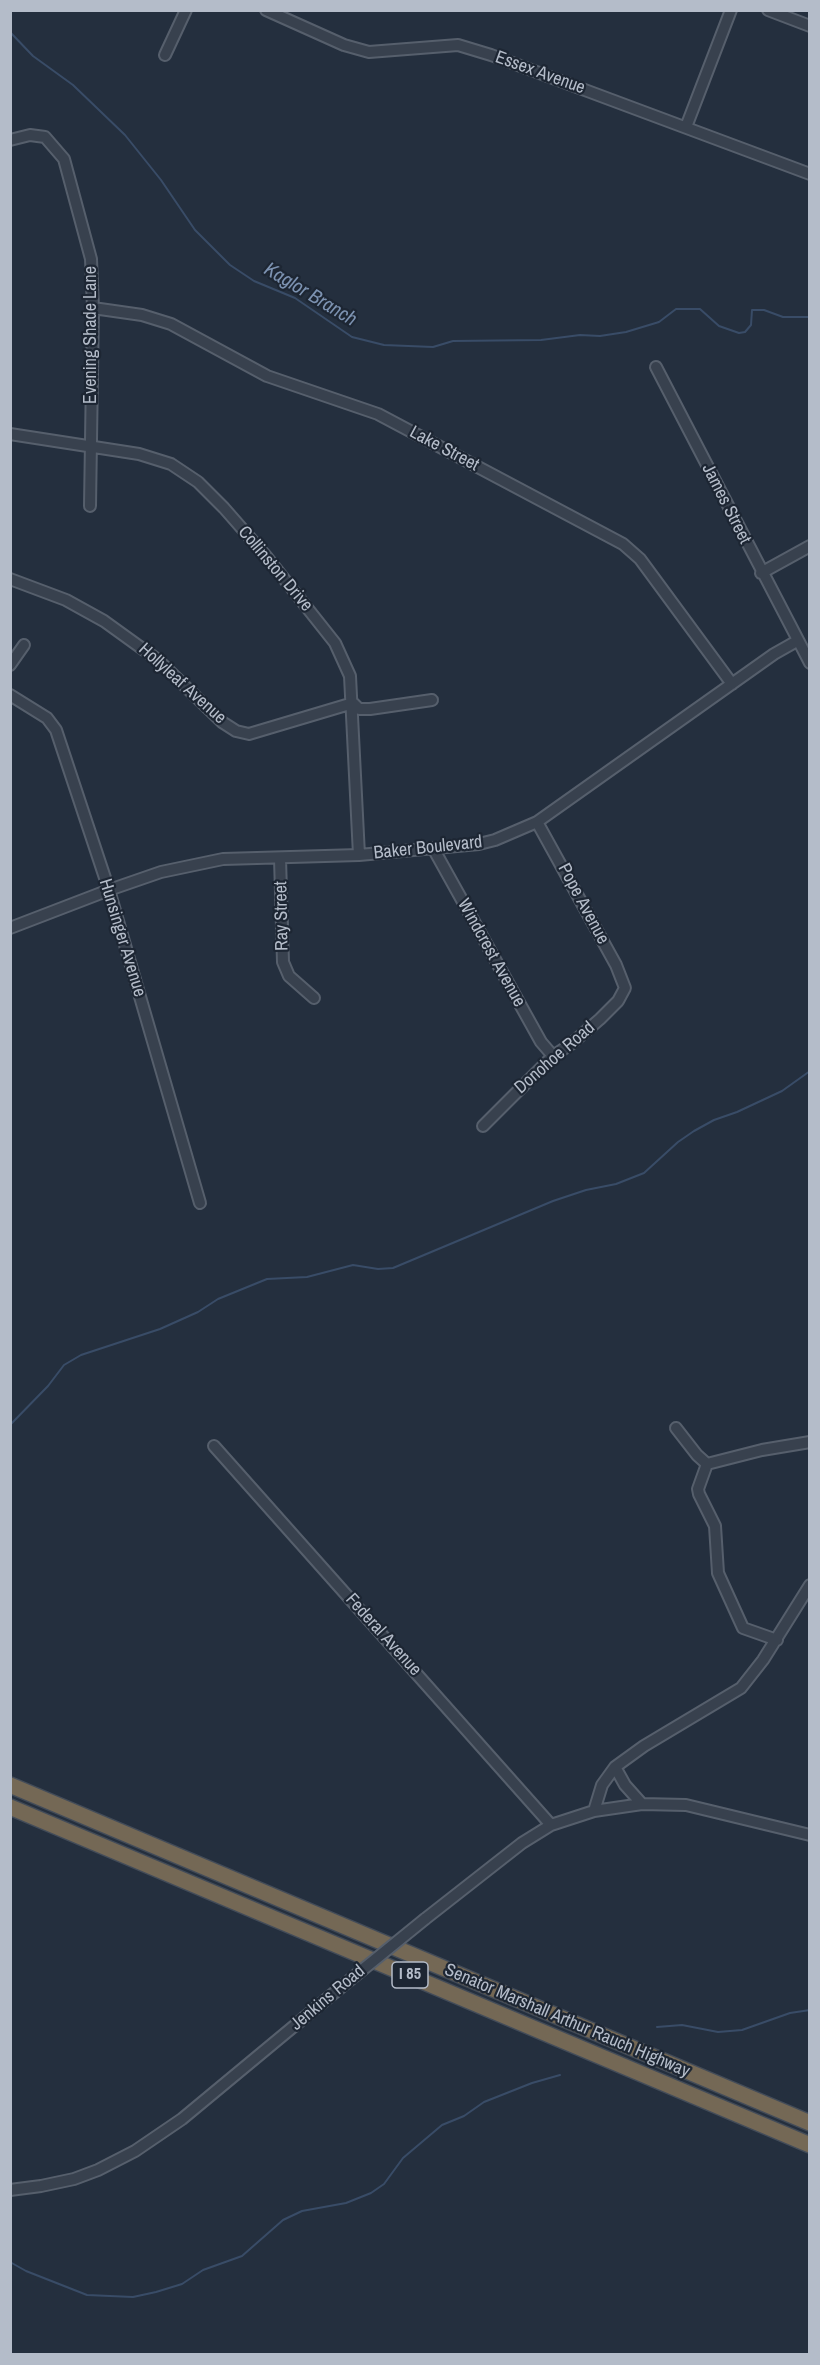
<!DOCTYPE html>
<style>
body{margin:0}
#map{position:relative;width:820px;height:2365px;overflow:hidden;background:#242f3e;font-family:"Archivo Narrow",sans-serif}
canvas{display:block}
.frame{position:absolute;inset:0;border:12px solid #b4bcc9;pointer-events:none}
</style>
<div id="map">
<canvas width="820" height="2365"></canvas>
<div class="frame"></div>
</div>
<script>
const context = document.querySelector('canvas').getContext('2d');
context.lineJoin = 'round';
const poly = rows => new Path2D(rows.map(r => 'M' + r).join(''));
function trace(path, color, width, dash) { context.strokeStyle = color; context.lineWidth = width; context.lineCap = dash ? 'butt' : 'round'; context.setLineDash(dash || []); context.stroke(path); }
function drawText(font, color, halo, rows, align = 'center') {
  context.font = font + ' "Archivo Narrow",sans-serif'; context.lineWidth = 4.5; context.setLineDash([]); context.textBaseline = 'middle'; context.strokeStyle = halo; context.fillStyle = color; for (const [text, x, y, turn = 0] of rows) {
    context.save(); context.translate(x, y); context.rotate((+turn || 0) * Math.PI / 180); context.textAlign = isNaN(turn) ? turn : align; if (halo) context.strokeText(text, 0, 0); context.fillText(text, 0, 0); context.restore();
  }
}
trace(poly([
 [10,32,33,56,73,85,125,135,161,180,195,230,230,265,254,281,295,298,352,337,384,345,433,347,453,341,541,340,580,335,600,336,626,332,659,322,676,309,700,309,719,326,739,333,745,332,751,325,752,310,764,310,783,317,810,317],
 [10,1425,48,1386,64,1365,81,1355,160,1329,198,1312,218,1299,267,1279,307,1277,353,1265,378,1269,393,1268,553,1201,586,1190,616,1184,644,1173,678,1142,694,1131,714,1120,737,1112,782,1091,810,1071],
 [657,2027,682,2025,718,2032,742,2030,790,2013,810,2010],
 [10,2262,26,2271,87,2295,133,2297,156,2292,182,2284,203,2270,242,2256,283,2220,302,2211,346,2203,371,2193,384,2184,403,2158,442,2125,464,2116,484,2102,532,2083,560,2075]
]), '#394c67', 2);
const minor = poly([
 [266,10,344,45,369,52,458,45,491,55,810,174],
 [768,10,810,26],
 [165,55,186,10],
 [686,127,731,10],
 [10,140,30,135,45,137,64,159,91,259,93,308,90,506],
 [93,308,142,315,171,324,267,376,378,414,623,544,640,559,732,684],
 [656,367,810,663],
 [10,434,139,454,171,464,198,482,224,508,266,556,335,643,350,676,359,855],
 [761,573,810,546],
 [10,579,66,600,104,621,158,660,222,722,236,731,249,734,353,703,359,709,370,709,432,700],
 [10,665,24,645],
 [10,695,47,718,56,730,109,890,200,1203],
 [433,848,541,1042,553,1056],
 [280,858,283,962,289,976,314,998],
 [10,928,109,890,161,872,223,859,359,855,479,844,495,840,537,822,774,654,797,641],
 [483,1126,553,1056,571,1044,600,1019,618,1001,625,988,616,965,537,822],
 [676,1428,697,1455,707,1464,762,1450,810,1442],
 [214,1446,551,1825],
 [707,1464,698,1489,699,1494,715,1526,718,1573,743,1628,777,1640],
 [615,1767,625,1785,642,1804],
 [594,1811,602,1785,615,1767,644,1746,741,1688,763,1660,810,1585],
 [425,1919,522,1843,551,1825,594,1811,642,1804,686,1805,810,1835],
 [10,2190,41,2186,74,2179,98,2170,135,2151,182,2119,340,1988]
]);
const highway = poly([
 [10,1785,810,2123],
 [10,1807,810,2145]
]);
trace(minor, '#565f6c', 14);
trace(highway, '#434c59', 18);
trace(minor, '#38414e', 10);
trace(highway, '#746855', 15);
const minorBridge = poly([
 [340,1988,425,1919]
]);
trace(minorBridge, '#565f6c', 14, []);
trace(minorBridge, '#38414e', 10);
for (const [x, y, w] of [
 [410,1975,36]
]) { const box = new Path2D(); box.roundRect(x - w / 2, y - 13, w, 26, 4.5); context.fillStyle = '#1d2633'; context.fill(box); trace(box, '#b4bcc9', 1.5); }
drawText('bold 16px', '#b4bcc9', null, [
 ["I 85",410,1975]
]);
drawText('18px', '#b4bcc9', '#1d2633', [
 ["Essex Avenue",540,73,20],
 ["Evening Shade Lane",91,335,-90],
 ["Lake Street",444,449,28],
 ["James Street",726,504,63],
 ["Collinston Drive",275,569,50],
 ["Hollyleaf Avenue",182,684,42],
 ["Baker Boulevard",428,848,-6],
 ["Pope Avenue",583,904,62],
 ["Ray Street",282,916,-91],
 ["Hunsinger Avenue",122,938,73],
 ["Windcrest Avenue",491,953,61],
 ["Donohoe Road",555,1058,-41],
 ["Federal Avenue",383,1635,48],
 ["Jenkins Road",328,1998,-40],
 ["Senator Marshall Arthur Rauch Highway",567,2021,23]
]);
drawText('italic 20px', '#7c92b1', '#1d2633', [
 ["Kaglor Branch",310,295,31]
]);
</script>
